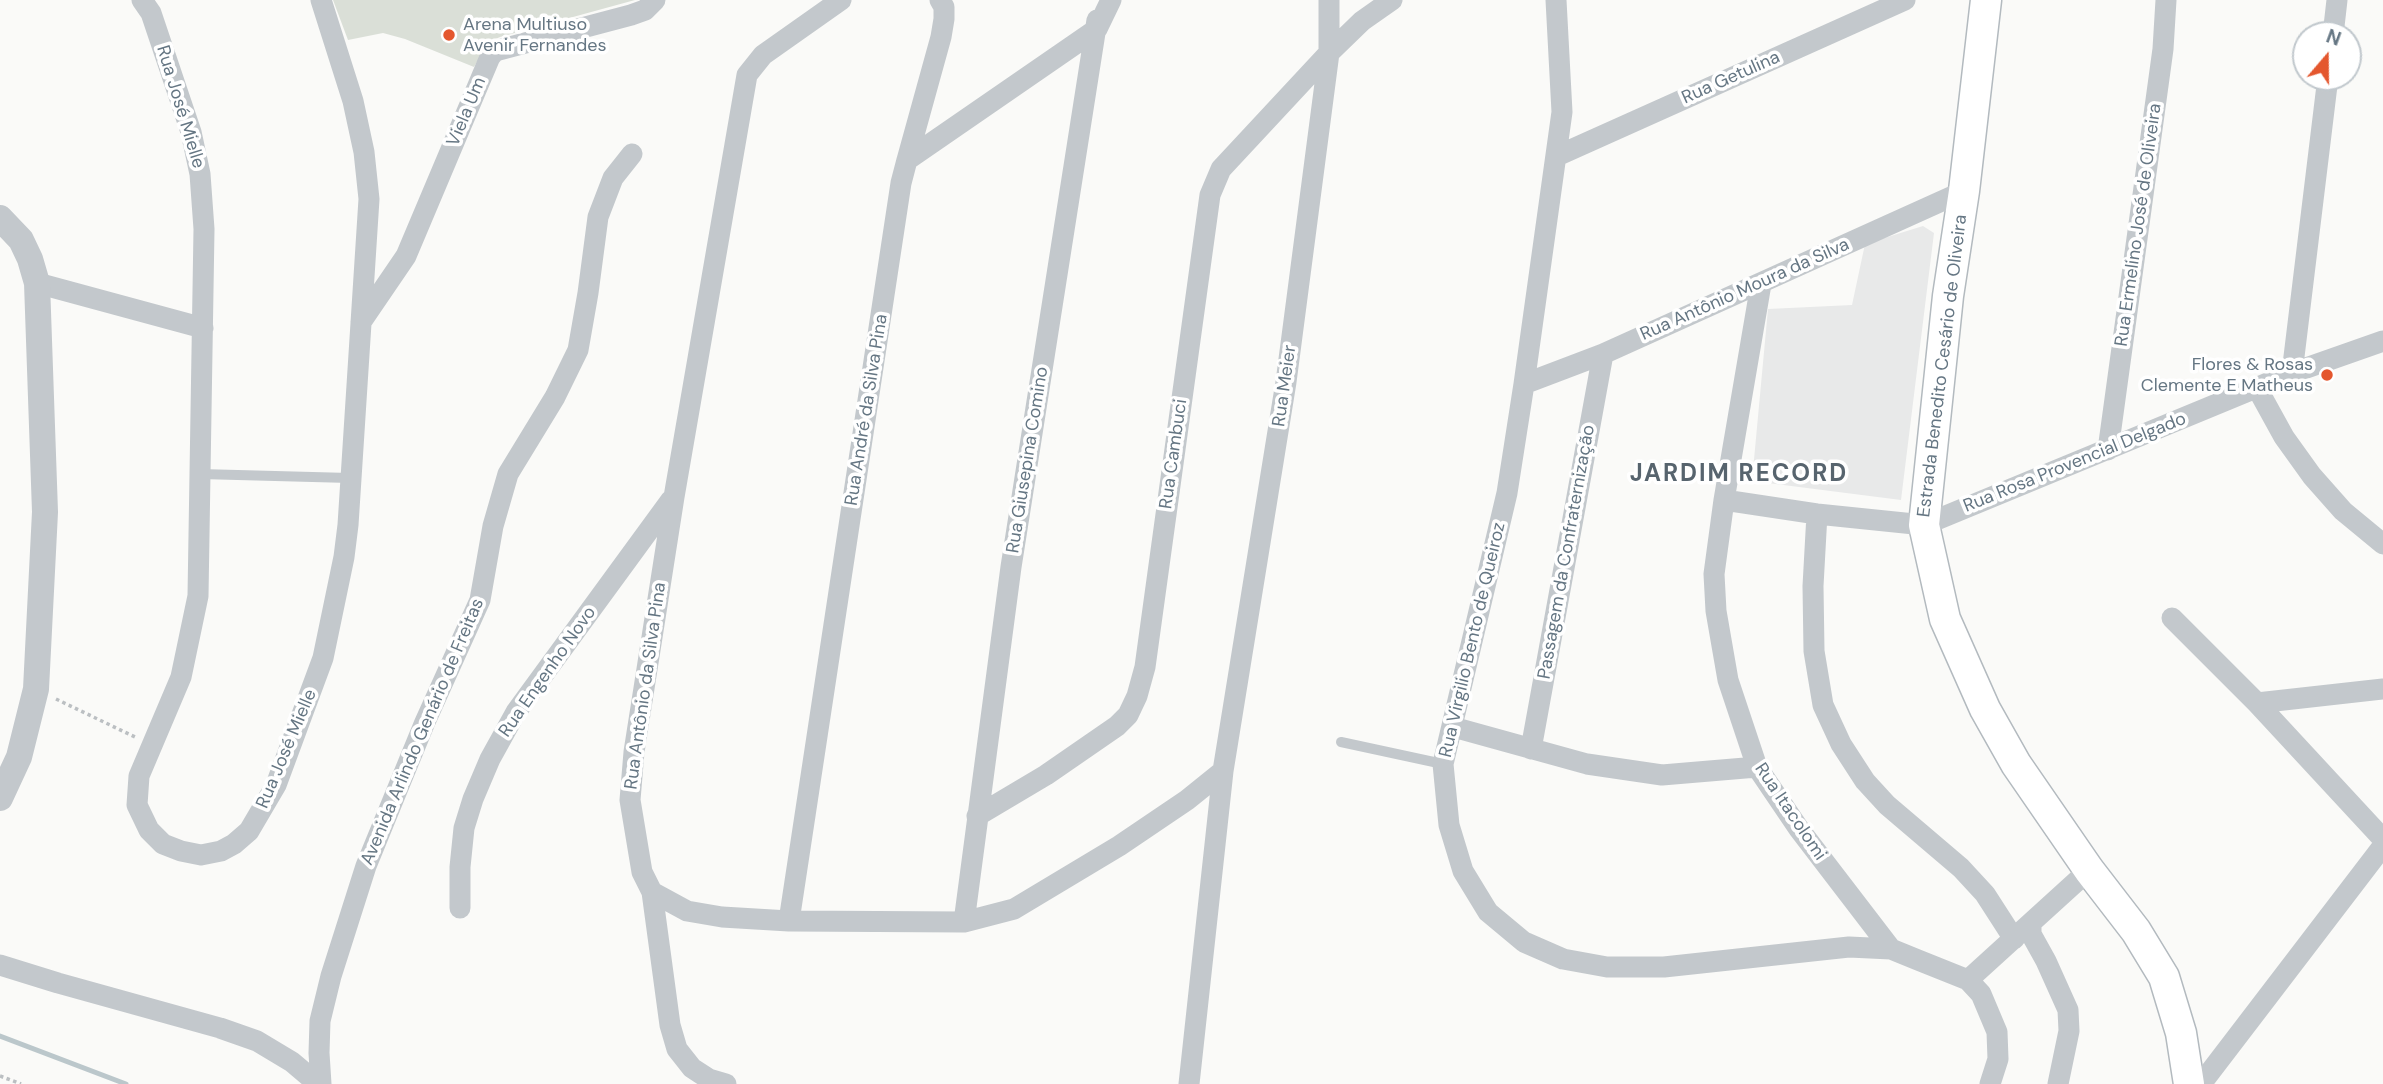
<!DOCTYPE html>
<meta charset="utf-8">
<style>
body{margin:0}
#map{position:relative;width:2383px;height:1084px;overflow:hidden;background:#fafaf8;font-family:"DM Sans",sans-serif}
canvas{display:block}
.north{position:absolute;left:2292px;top:21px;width:70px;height:70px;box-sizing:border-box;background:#fff;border:2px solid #c1c8cd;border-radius:50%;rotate:20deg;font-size:19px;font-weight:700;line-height:28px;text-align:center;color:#657683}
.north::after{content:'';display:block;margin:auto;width:24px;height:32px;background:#e4572e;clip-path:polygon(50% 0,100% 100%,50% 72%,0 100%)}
</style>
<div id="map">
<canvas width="2383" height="1084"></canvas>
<div class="north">N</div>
</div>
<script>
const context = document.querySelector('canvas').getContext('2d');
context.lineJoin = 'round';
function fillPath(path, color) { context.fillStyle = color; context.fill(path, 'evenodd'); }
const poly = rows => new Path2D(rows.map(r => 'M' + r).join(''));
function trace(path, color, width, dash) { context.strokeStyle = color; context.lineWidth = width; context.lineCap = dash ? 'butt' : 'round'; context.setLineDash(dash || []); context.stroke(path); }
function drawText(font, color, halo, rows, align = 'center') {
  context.font = font + ' "DM Sans",sans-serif'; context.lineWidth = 7; context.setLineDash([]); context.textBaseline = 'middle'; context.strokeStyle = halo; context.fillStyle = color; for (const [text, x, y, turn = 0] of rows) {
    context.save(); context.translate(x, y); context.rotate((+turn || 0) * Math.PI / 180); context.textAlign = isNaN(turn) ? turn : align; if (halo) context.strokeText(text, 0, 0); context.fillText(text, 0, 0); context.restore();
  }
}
fillPath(poly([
 [1923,226,1934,233,1901,500,1752,481,1768,309,1852,305,1865,244]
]), '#e8e9e9');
fillPath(poly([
 [333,0,635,0,500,37,489,42,474,67,405,39,383,33,348,40]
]), '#dadfd7');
trace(poly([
 [0,1036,126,1084]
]), '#bbc7cb', 5);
const secondary = poly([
 [1986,0,1964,191,1948,296,1924,525,1945,619,1985,709,2016,764,2089,870,2136,931,2164,977,2181,1033,2189,1084]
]);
trace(secondary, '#b3babf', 33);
trace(poly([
 [56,699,135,737],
 [0,1076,21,1084]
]), '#bbbfc2', 3.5, [3.5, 3.5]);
trace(poly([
 [200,474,350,478],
 [1341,742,1443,764]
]), '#c3c8cc', 10);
trace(poly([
 [142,0,151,13,191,132,200,174,204,229,198,596,181,677,139,776,137,805,149,830,163,844,181,851,201,855,221,851,234,844,249,831,276,785,323,658,344,557,348,525,369,199,364,152,353,101,321,0],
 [841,0,763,55,747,75,674,497,634,752,630,800,642,872,652,892,687,911,722,917,789,921,964,922,1014,909,1119,846,1187,800,1223,771],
 [1556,0,1562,112,1524,384,1507,493,1443,764,1449,825,1463,871,1488,912,1524,942,1563,959,1607,967,1664,967,1849,947,1891,949,1918,960,1968,980,1981,994,1997,1032,1998,1059,1990,1084],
 [2333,35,2337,0],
 [1557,156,1905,0],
 [907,160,941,37,944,19,944,7,940,0],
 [37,283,203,328],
 [1761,284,1724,500,1714,574,1716,611,1728,680,1757,767,1799,829,1891,949],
 [361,322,406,256,490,57,495,51,631,15,645,10,655,0],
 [2292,373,2328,77],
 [1524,384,1603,354,1964,191],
 [2257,388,2284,437,2312,476,2343,511,2383,544],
 [2108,450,2163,49,2166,0],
 [1724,500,1817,514,1924,525,2292,373,2383,341],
 [1817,514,1813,586,1814,651,1823,705,1841,744,1865,781,1887,805,1961,868,1985,894,2014,939],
 [2172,618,2257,703,2383,839],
 [2257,703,2383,689],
 [1453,727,1587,764,1662,775,1757,767],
 [1531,749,1603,354],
 [977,816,1046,775,1117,726,1128,715,1137,696,1145,667,1210,195,1221,169,1329,53,1362,21,1392,0],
 [652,892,670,1025,677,1049,692,1068,709,1079,726,1084],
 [460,908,460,867,464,828,473,799,490,759,516,712,671,500],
 [789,921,901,183,907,160,1097,29,1111,0],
 [964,922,1011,567,1097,20],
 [2031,924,2031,934,2046,961,2068,1010,2069,1031,2058,1084],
 [0,965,58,983,220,1028,257,1041,292,1062,318,1084],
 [1968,980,2089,870],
 [321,1084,319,1053,320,1021,331,976,366,866,425,722,480,600,493,526,508,474,555,397,578,350,588,293,598,217,613,178,632,154],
 [1189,1084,1223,771,1286,382,1329,53,1329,0],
 [2201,1084,2383,846]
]), '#c3c8cc', 21);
trace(poly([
 [0,218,21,240,30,259,37,283,45,512,36,689,19,757,0,798]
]), '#c3c8cc', 26);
trace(secondary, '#fff', 30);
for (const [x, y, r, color] of [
 [449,35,7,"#e4572e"],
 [2327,375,7,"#e4572e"]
]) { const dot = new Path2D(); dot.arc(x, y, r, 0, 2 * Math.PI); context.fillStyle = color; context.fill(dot); trace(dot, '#fff', 2.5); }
drawText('18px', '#657683', '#fff', [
 ["Arena Multiuso",463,25],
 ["Avenir Fernandes",463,46],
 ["Flores & Rosas",2313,365,"right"],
 ["Clemente E Matheus",2313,386,"right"]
], 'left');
drawText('18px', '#657683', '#fff', [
 ["Rua Getulina",1731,78,-24],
 ["Rua José Mielle",180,107,73],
 ["Viela Um",467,112,-67],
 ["Rua Ermelino José de Oliveira",2139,225,-82],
 ["Rua Antônio Moura da Silva",1745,290,-24],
 ["Estrada Benedito Cesário de Oliveira",1943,366,-83],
 ["Rua Meier",1285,386,-82],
 ["Rua André da Silva Pina",867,410,-81],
 ["Rua Cambuci",1174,454,-82],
 ["Rua Giusepina Comino",1028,460,-81],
 ["Rua Rosa Provencial Delgado",2075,463,-22],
 ["Passagem da Confraternização",1567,552,-80],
 ["Rua Virgilio Bento de Queiroz",1473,640,-77],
 ["Rua Engenho Novo",548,672,-55],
 ["Rua Antônio da Silva Pina",646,686,-82],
 ["Avenida Arlindo Genário de Freitas",423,732,-67],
 ["Rua José Mielle",287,749,-67],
 ["Rua Itacolomi",1790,812,56]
]);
context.letterSpacing = '2px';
drawText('bold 24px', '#57646e', '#fff', [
 ["JARDIM RECORD",1739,475]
]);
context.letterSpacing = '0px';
</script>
